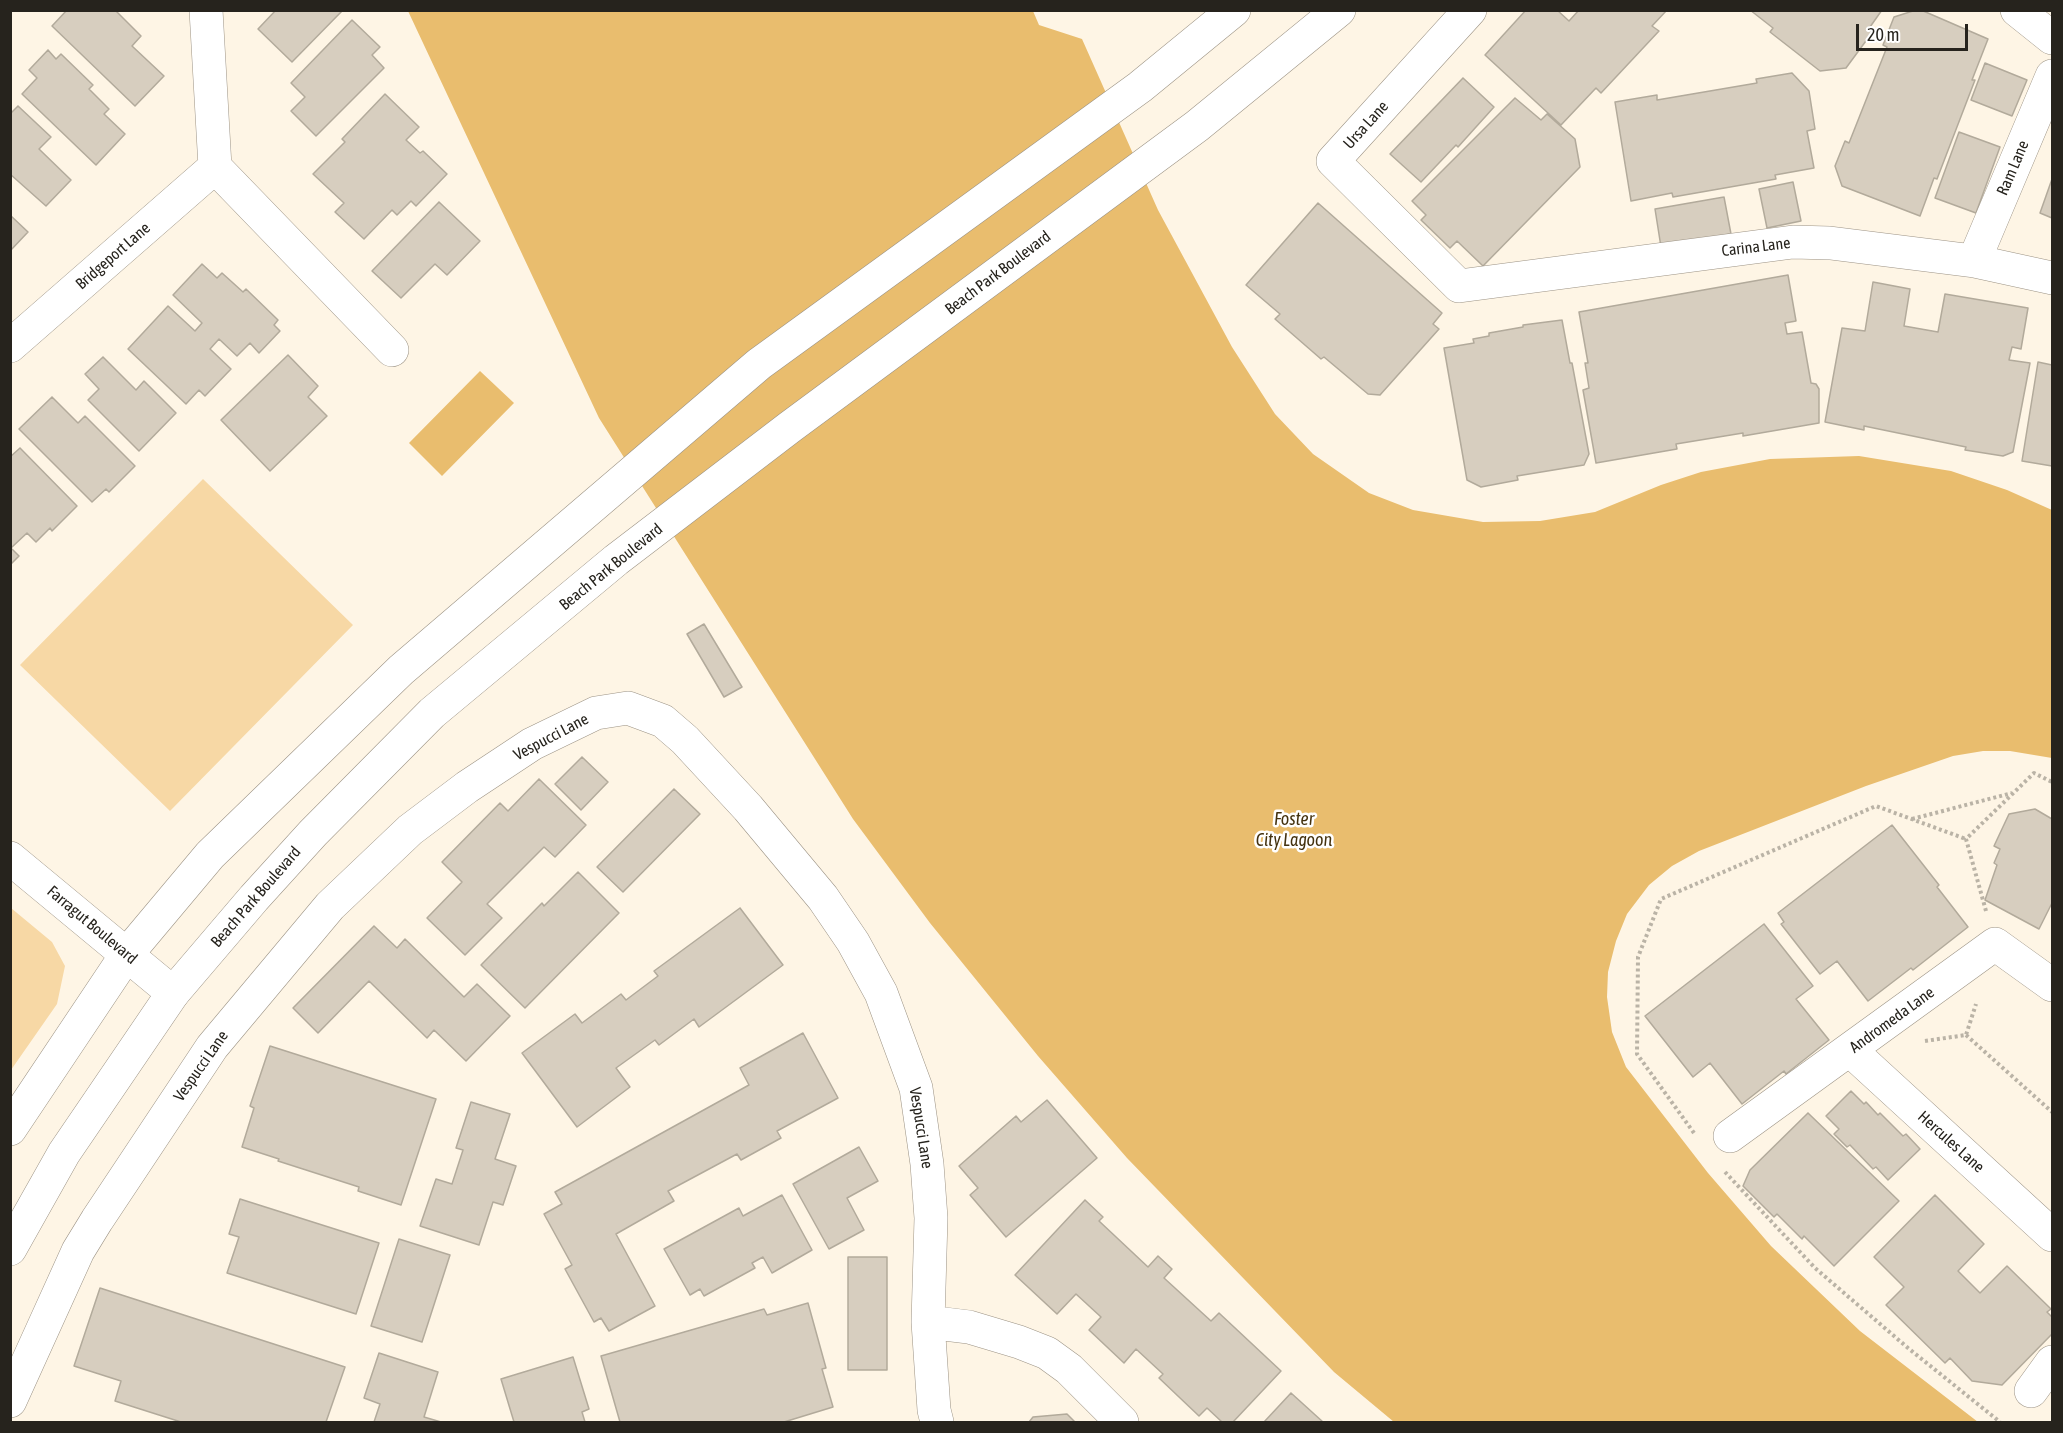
<!DOCTYPE html>
<style>
body{margin:0}
#map{position:relative;width:2063px;height:1433px;overflow:hidden;background:#fef5e5;font-family:"Asap Condensed",sans-serif}
canvas{display:block}
.frame{position:absolute;inset:0;border:12px solid #26231d;pointer-events:none}
.scale{position:absolute;left:1856px;top:24px;width:112px;height:27px;box-sizing:border-box;border:3px solid #26231d;border-top:0;padding-left:8px;font-size:18px;line-height:21px;white-space:nowrap;color:#26231d;-webkit-text-stroke:4px #fff;paint-order:stroke}
</style>
<div id="map">
<canvas width="2063" height="1433"></canvas>
<div class="frame"></div>
<div class="scale">20 m</div>
</div>
<script>
const context = document.querySelector('canvas').getContext('2d');
context.lineJoin = 'round';
function fillPath(path, color) { context.fillStyle = color; context.fill(path, 'evenodd'); }
const poly = rows => new Path2D(rows.map(r => 'M' + r).join(''));
function trace(path, color, width, dash) { context.strokeStyle = color; context.lineWidth = width; context.lineCap = dash ? 'butt' : 'round'; context.setLineDash(dash || []); context.stroke(path); }
function drawText(font, color, halo, rows, align = 'center') {
  context.font = font + ' "Asap Condensed",sans-serif'; context.lineWidth = 5; context.setLineDash([]); context.textBaseline = 'middle'; context.strokeStyle = halo; context.fillStyle = color; for (const [text, x, y, turn = 0] of rows) {
    context.save(); context.translate(x, y); context.rotate((+turn || 0) * Math.PI / 180); context.textAlign = isNaN(turn) ? turn : align; if (halo) context.strokeText(text, 0, 0); context.fillText(text, 0, 0); context.restore();
  }
}
fillPath(poly([
 [203,479,353,625,170,811,20,665],
 [11,908,52,942,65,966,57,1004,11,1070]
]), '#f7d8a5');
fillPath(poly([
 [408,11,1033,11,1039,25,1082,39,1158,210,1232,347,1275,414,1313,454,1369,493,1413,510,1483,522,1540,521,1595,512,1661,485,1701,472,1770,459,1859,456,1951,471,2007,490,2052,510,2052,758,2010,751,1983,751,1953,756,1866,786,1699,851,1672,866,1649,885,1627,914,1616,941,1608,972,1607,997,1612,1032,1626,1067,1708,1173,1771,1246,1860,1331,1978,1422,1394,1422,1334,1372,1127,1158,1038,1056,930,923,853,819,599,418],
 [480,371,514,403,442,476,409,443]
]), '#e9bd6e');
const building = poly([
 [67,10,115,10,141,36,132,46,164,76,135,106,52,26,67,10],
 [276,10,343,10,292,62,258,29,276,10],
 [1526,10,1557,10,1569,21,1579,10,1667,10,1652,26,1659,31,1601,93,1596,88,1561,125,1485,55,1526,10],
 [1750,10,1882,10,1870,27,1874,30,1846,68,1820,71,1770,32,1773,28,1750,10],
 [1916,10,1921,10,1988,39,1972,80,1975,80,1937,179,1934,178,1920,216,1842,186,1835,166,1845,141,1849,143,1887,47,1883,45,1894,17,1916,10],
 [352,20,380,47,372,55,384,68,316,136,291,111,305,97,291,83,352,20],
 [48,50,56,59,61,54,93,85,89,89,109,109,104,114,125,134,96,165,22,94,37,78,29,70,48,50],
 [1985,63,2027,80,2012,116,1971,100,1985,63],
 [1792,73,1809,91,1815,129,1807,131,1814,168,1775,175,1776,179,1673,197,1672,193,1631,201,1615,102,1657,95,1657,100,1757,83,1756,79,1792,73],
 [1463,78,1494,107,1458,147,1456,145,1421,182,1390,154,1463,78],
 [385,94,419,127,406,140,420,153,423,151,447,174,416,206,411,201,397,215,392,210,364,239,335,212,344,203,313,174,345,142,342,139,385,94],
 [1515,98,1541,120,1547,114,1575,139,1580,167,1483,266,1457,241,1450,248,1421,220,1426,215,1412,201,1515,98],
 [18,106,51,137,39,149,71,180,46,206,10,174,10,114,18,106],
 [1959,132,2000,147,1976,213,1935,198,1959,132],
 [2052,179,2052,218,2040,213,2052,179],
 [1793,182,1801,221,1767,228,1759,189,1793,182],
 [1724,197,1731,234,1661,247,1655,209,1724,197],
 [439,202,480,241,447,275,435,264,401,298,372,271,439,202],
 [1318,203,1442,313,1433,324,1439,329,1380,395,1368,394,1324,357,1321,359,1275,319,1280,314,1246,285,1318,203],
 [10,215,28,232,10,251,10,215],
 [202,264,217,278,222,273,243,292,246,289,278,320,274,325,280,331,259,353,250,343,237,356,219,339,210,349,231,369,205,396,199,390,186,404,128,349,168,306,195,331,202,323,173,295,202,264],
 [1788,275,1796,321,1785,323,1787,334,1802,332,1811,383,1816,384,1819,389,1819,423,1743,436,1743,433,1676,444,1677,449,1596,463,1583,390,1589,388,1585,363,1588,363,1579,312,1788,275],
 [1873,282,1910,289,1904,326,1938,332,1945,294,2028,308,2021,349,2012,347,2009,360,2030,363,2013,452,2003,456,1965,450,1966,447,1864,426,1864,430,1825,422,1842,328,1865,331,1873,282],
 [1562,320,1570,363,1572,363,1589,454,1584,465,1517,476,1518,480,1481,487,1467,480,1444,348,1474,343,1473,339,1489,336,1489,333,1523,327,1523,325,1562,320],
 [288,355,318,386,308,397,327,416,270,471,221,420,288,355],
 [103,357,136,390,144,381,176,413,139,451,88,400,99,389,85,374,103,357],
 [2038,362,2052,365,2052,466,2022,461,2038,362],
 [52,397,78,423,85,416,135,466,109,492,106,489,92,502,19,429,52,397],
 [20,448,77,506,52,531,50,528,36,542,27,533,11,548,19,556,10,565,10,457,20,448],
 [704,624,742,687,724,697,687,634,704,624],
 [582,757,608,782,581,810,555,784,582,757],
 [539,779,586,825,555,857,544,847,487,904,502,918,465,955,427,918,462,882,442,862,500,803,508,811,539,779],
 [674,789,700,814,623,892,597,867,674,789],
 [2035,809,2052,819,2052,903,2039,929,1985,900,1997,865,1994,863,2000,849,1994,846,2009,814,2035,809],
 [1892,825,1939,885,1937,887,1968,927,1913,970,1911,968,1868,1001,1837,961,1820,974,1781,924,1784,922,1778,913,1892,825],
 [578,872,619,913,525,1008,481,965,542,903,544,906,578,872],
 [740,908,783,965,699,1027,694,1019,659,1045,655,1040,616,1068,630,1087,577,1127,522,1053,575,1014,582,1023,621,994,626,1000,658,976,654,971,740,908],
 [1764,924,1813,986,1796,999,1829,1040,1786,1074,1784,1071,1742,1104,1710,1063,1693,1077,1645,1016,1764,924],
 [374,926,397,948,405,939,464,997,477,984,510,1016,466,1061,434,1030,427,1038,369,981,318,1033,293,1008,374,926],
 [803,1033,838,1098,777,1131,781,1138,741,1160,737,1154,668,1191,674,1201,616,1234,655,1306,609,1331,601,1318,594,1322,565,1269,572,1265,544,1214,562,1204,555,1192,749,1085,740,1068,803,1033],
 [270,1046,436,1099,401,1205,358,1191,359,1187,278,1161,279,1159,242,1147,254,1108,250,1106,270,1046],
 [1851,1091,1864,1104,1866,1102,1878,1115,1880,1113,1903,1136,1906,1134,1920,1149,1888,1180,1876,1167,1873,1169,1850,1145,1847,1147,1834,1134,1839,1129,1826,1116,1851,1091],
 [1047,1100,1097,1158,1006,1237,970,1195,978,1188,959,1166,1016,1116,1021,1122,1047,1100],
 [471,1102,510,1114,495,1159,516,1166,503,1205,493,1202,479,1245,420,1226,436,1179,452,1184,463,1150,456,1148,471,1102],
 [1808,1113,1899,1201,1834,1266,1804,1236,1802,1239,1777,1214,1774,1217,1743,1186,1750,1170,1808,1113],
 [859,1147,878,1181,847,1198,864,1230,829,1249,793,1184,859,1147],
 [782,1195,812,1250,772,1273,763,1257,752,1263,755,1268,704,1296,700,1289,690,1295,664,1249,739,1208,743,1216,782,1195],
 [1935,1195,1984,1244,1958,1271,1980,1293,2007,1266,2051,1309,2047,1312,2052,1317,2052,1334,2002,1385,1972,1381,1950,1358,1945,1363,1886,1305,1904,1287,1874,1257,1935,1195],
 [240,1199,379,1243,356,1314,227,1273,239,1237,229,1234,240,1199],
 [1085,1200,1103,1217,1099,1221,1148,1267,1158,1256,1172,1269,1164,1278,1211,1321,1219,1313,1281,1371,1233,1422,1222,1422,1207,1408,1199,1416,1159,1378,1163,1374,1136,1349,1124,1363,1089,1330,1101,1317,1076,1294,1057,1314,1015,1275,1085,1200],
 [399,1239,450,1255,422,1342,371,1326,399,1239],
 [848,1257,887,1257,887,1370,848,1370,848,1257],
 [100,1288,345,1367,326,1422,181,1422,115,1401,121,1381,74,1366,100,1288],
 [808,1303,826,1368,822,1369,833,1407,784,1422,620,1422,601,1356,764,1309,767,1315,808,1303],
 [379,1353,438,1372,424,1417,441,1422,374,1422,380,1404,364,1398,379,1353],
 [573,1357,589,1409,582,1412,585,1422,514,1422,501,1379,573,1357],
 [1291,1393,1323,1422,1264,1422,1291,1393],
 [1067,1414,1075,1422,1029,1422,1033,1417,1067,1414]
]);
fillPath(building, '#d7cebf');
trace(building, '#b2aa9b', 1.5);
const minor = poly([
 [1470,10,1333,161,1459,286,1793,242,1830,243,1974,261,2052,278],
 [2017,10,2052,38],
 [215,167,392,350],
 [1974,261,2052,76],
 [10,346,215,167,206,10],
 [10,858,173,993],
 [1850,1050,2052,1235],
 [1730,1136,1995,944,2052,985],
 [928,1322,969,1327,1019,1342,1047,1353,1069,1369,1122,1422],
 [2031,1391,2052,1362],
 [10,1401,78,1251,97,1220,212,1047,330,906,410,830,467,787,532,744,596,713,628,708,663,721,685,740,748,808,823,898,853,942,881,993,916,1088,927,1164,931,1218,928,1322,934,1410,937,1422]
]);
const major = poly([
 [10,1129,127,954,210,855,401,670,759,364,1140,87,1234,10],
 [10,1249,64,1153,173,993,254,898,313,833,432,713,616,560,790,427,1197,126,1339,10]
]);
trace(minor, '#9c9385', 34);
trace(major, '#9c9385', 34);
trace(poly([
 [1912,819,2012,793],
 [1986,911,1966,839,2034,773,2052,782],
 [1966,1035,2052,1112],
 [1925,1041,1966,1035,1976,1004],
 [1694,1133,1637,1054,1638,957,1661,899,1876,806,1966,839],
 [1725,1172,1815,1268,1908,1348,2000,1422]
]), '#bab3a6', 4, [3, 3]);
trace(minor, '#fff', 33);
trace(major, '#fff', 33);
drawText('16px', '#26231d', '#fff', [
 ["Ursa Lane",1366,125,-48],
 ["Ram Lane",2013,168,-67],
 ["Carina Lane",1756,247,-7],
 ["Bridgeport Lane",113,256,-41],
 ["Beach Park Boulevard",998,273,-37],
 ["Beach Park Boulevard",611,567,-39],
 ["Vespucci Lane",551,737,-28],
 ["Beach Park Boulevard",256,897,-49],
 ["Farragut Boulevard",92,925,40],
 ["Andromeda Lane",1892,1020,-36],
 ["Vespucci Lane",201,1066,-55],
 ["Vespucci Lane",921,1128,81],
 ["Hercules Lane",1951,1142,42]
]);
drawText('italic 18px', '#43310e', '#fff', [
 ["Foster",1294,819],
 ["City Lagoon",1294,840]
]);
</script>
